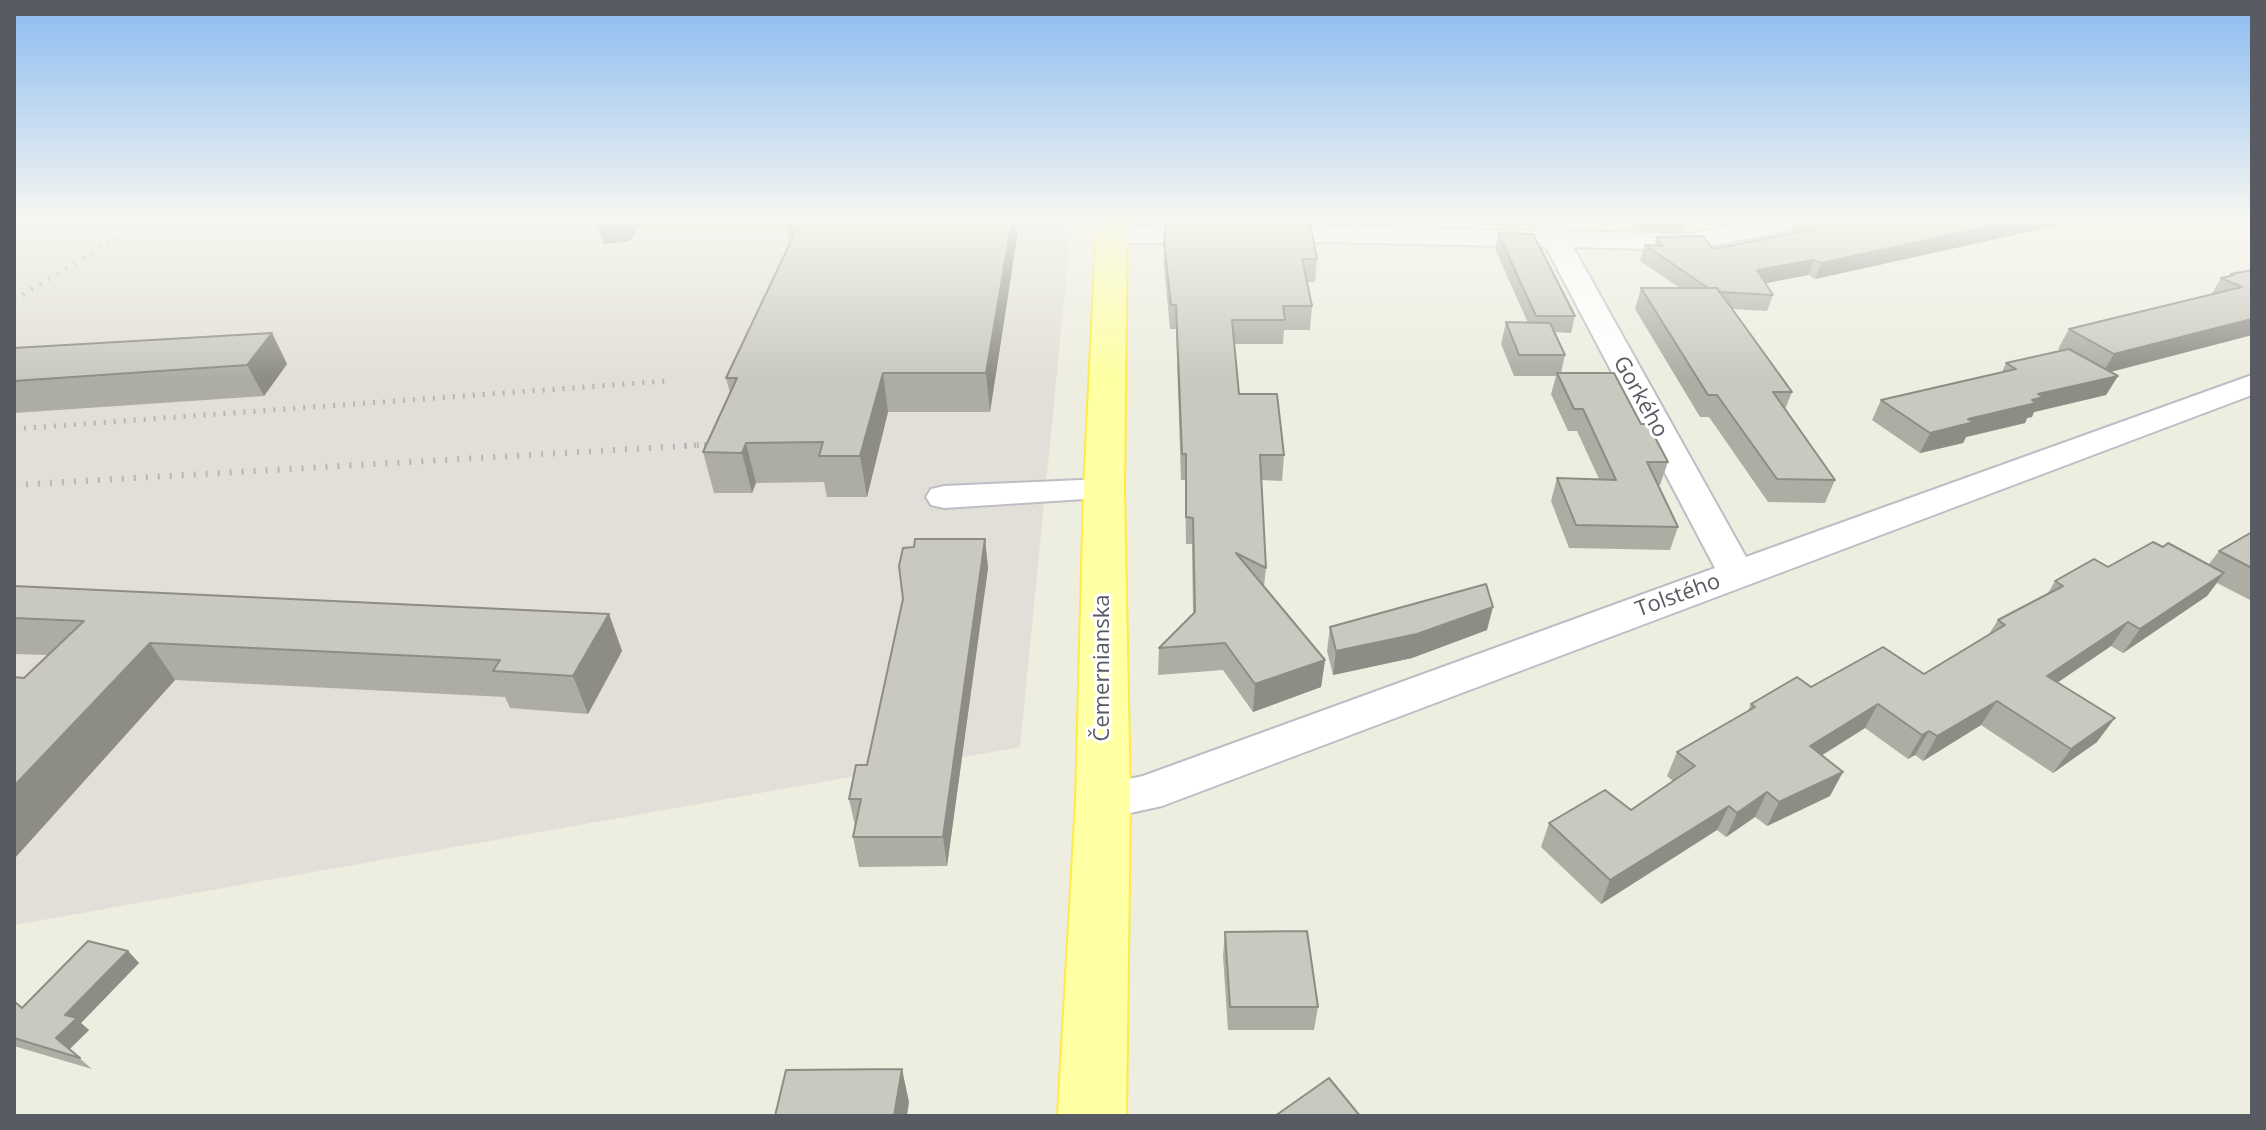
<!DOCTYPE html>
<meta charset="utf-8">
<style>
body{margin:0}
#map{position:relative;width:2266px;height:1130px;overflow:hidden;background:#edede0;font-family:"Open Sans",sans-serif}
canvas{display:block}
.frame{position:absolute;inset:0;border:16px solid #595b62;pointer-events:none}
</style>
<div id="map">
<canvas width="2266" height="1130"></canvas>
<div class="frame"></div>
</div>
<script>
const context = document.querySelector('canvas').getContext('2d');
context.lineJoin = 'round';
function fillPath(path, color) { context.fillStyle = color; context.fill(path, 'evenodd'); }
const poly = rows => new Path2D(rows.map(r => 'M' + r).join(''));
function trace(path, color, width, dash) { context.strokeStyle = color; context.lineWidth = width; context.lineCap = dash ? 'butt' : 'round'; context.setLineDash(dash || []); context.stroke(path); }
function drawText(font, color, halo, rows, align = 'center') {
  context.font = font + ' "Open Sans",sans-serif'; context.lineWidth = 6; context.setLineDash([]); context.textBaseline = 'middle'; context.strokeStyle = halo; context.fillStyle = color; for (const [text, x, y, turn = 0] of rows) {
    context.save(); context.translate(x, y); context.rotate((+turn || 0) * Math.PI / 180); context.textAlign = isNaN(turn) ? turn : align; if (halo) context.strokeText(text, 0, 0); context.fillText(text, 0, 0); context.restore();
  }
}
fillPath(poly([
 [14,220,1072,220,1020,747,14,925]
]), '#e1dfd7');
const minor = poly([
 [1533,220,1557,220,1564,231,1687,234,1760,220,1816,220,1812,225,1803,228,1687,250,1573,247,1746,557,2252,375,2252,395,1162,806,1103,819,1087,814,1080,801,1087,788,1143,776,1715,568,1546,247,1326,242,1111,243,1102,241,1098,235,1102,229,1111,227,1326,226,1537,231,1533,220],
 [1104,479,1116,483,1122,490,1116,497,944,508,931,505,926,497,931,489,944,486,1104,479]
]);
const major = poly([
 [1097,220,1127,220,1124,490,1130,801,1126,1116,1058,1116,1076,801,1084,490,1097,220]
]);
trace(minor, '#bdbec5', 4);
trace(major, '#feea48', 4);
fillPath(minor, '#fff');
fillPath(major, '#ffffa3');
trace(poly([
 [14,300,147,220],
 [14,429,667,381],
 [684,446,729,443]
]), '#b6b7b7', 5, [2, 8]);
trace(poly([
 [14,485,718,444]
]), '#b6b7b7', 6, [2, 10]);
fillPath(poly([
 [395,220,1016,220,1017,237,990,412,888,412,867,497,827,497,824,482,756,483,752,493,714,493,703,452,730,393,726,378,792,240,789,240,786,226,641,226,629,241,604,244,595,225,397,225],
 [1168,220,1303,220,1303,223,1317,259,1315,282,1307,282,1312,306,1310,330,1284,330,1283,344,1234,344,1239,394,1284,455,1282,481,1261,480,1266,568,1264,586,1325,660,1321,687,1253,712,1223,670,1158,675,1159,648,1193,614,1192,544,1186,544,1185,480,1181,480,1176,329,1170,329,1164,265,1164,242],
 [1469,220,1521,220,1519,228,1470,223],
 [1628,220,1688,220,1684,231,1635,230],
 [1795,220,2082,220,1815,279,1808,275,1766,283,1773,295,1767,311,1732,309,1792,392,1785,409,1835,480,1825,503,1768,502,1709,417,1700,417,1635,309,1641,288,1680,288,1640,261,1645,245,1654,246,1656,237,1713,249,1790,233],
 [1498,233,1575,316,1571,333,1554,332,1565,355,1561,373,1641,424,1668,462,1660,485,1658,485,1678,527,1670,550,1569,548,1551,501,1557,478,1599,479,1577,431,1568,431,1551,394,1556,376,1514,376,1501,344,1506,322,1528,323,1495,249],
 [2252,270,2252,335,2111,372,2118,376,2106,395,2034,412,2032,417,2027,418,2025,423,1966,437,1963,443,1920,453,1872,420,1881,400,2002,372,2006,363,2061,351,2058,349,2069,329,2211,295,2221,278,2229,276,2231,274],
 [272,333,287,364,264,396,14,413,14,348],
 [2252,532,2252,601,2217,583,2207,596,2123,653,2111,646,2058,682,2097,742,2053,773,1981,725,1923,761,1915,755,1908,759,1865,728,1822,755,1830,796,1767,826,1755,817,1726,837,1717,830,1601,904,1541,847,1549,823,1631,810,1673,781,1667,776,1677,752,1748,711,1751,704,1811,687,1924,674,1989,634,1998,620,2047,595,2055,581,2108,567,2163,547,2209,564,2219,551],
 [985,539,988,568,947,866,859,867,853,837,855,826,849,799,867,765,914,547],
 [14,586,609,614,622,651,588,714,510,708,505,697,175,680,14,859,14,677,24,678,48,655,14,654],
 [1330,627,1487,630,1412,658,1333,675,1327,651],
 [1225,932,1318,1007,1314,1030,1228,1030,1223,956],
 [128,951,139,963,81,1023,89,1030,69,1049,92,1069,14,1046,14,1003,22,1008]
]), '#aeada4');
fillPath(poly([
 [597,220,640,220,641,226,629,241,604,244],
 [1012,220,1016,220,1017,237,990,412,986,373],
 [2020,220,2082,220,1815,279,1821,263],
 [1814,260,1808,275,1752,286,1757,270],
 [2252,319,2252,335,2102,374,2114,354],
 [272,333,287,364,264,396,247,365],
 [883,373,888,412,867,497,860,456],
 [2118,376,2106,395,2034,412,2032,417,2027,418,2025,423,1966,437,1963,443,1920,453,1930,433,2038,394],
 [746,443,756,483,752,493,742,453],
 [985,539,988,568,947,866,943,837],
 [2224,573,2207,596,2123,653,2140,629],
 [1493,607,1487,630,1412,658,1333,675,1336,651],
 [609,614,622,651,588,714,573,676],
 [2128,622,2111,646,2032,700,2047,676],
 [150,643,175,680,14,859,14,786],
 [1325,660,1321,687,1253,712,1255,684],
 [1997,701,1981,725,1923,761,1937,736],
 [1878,704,1865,728,1797,771,1810,746],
 [2115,718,2097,742,2053,773,2071,749],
 [1929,731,1915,755,1908,759,1922,735],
 [1843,772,1830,796,1767,826,1779,802],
 [1767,792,1755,817,1726,837,1737,813],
 [1729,806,1717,830,1601,904,1610,880],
 [128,951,139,963,81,1023,89,1030,69,1050,56,1038,65,1015],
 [902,1069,909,1102,907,1116,894,1116]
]), '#8d8d86');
const building = poly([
 [801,220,1012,220,986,373,883,373,860,456,819,456,823,442,746,443,742,453,703,452,737,378,726,378,801,220],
 [1799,220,2020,220,1821,263,1814,260,1757,270,1773,295,1719,292,1717,288,1708,288,1645,245,1663,246,1656,237,1703,236,1713,249,1815,229,1799,220],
 [1166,223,1310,223,1317,259,1302,259,1312,306,1283,306,1285,320,1232,320,1239,394,1277,394,1284,455,1260,455,1266,568,1236,553,1325,660,1255,684,1225,643,1159,648,1195,612,1193,518,1186,517,1186,454,1182,454,1176,305,1171,305,1164,242,1166,223],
 [1498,233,1533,234,1575,316,1536,316,1498,233],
 [2252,270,2252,319,2114,354,2069,329,2242,287,2221,278,2234,275,2231,274,2252,270],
 [1641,288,1717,288,1792,392,1773,392,1835,480,1777,479,1717,395,1708,395,1641,288],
 [1506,322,1550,323,1565,355,1519,355,1506,322],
 [272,333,247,365,14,381,14,348,272,333],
 [2069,349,2118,376,2038,394,2043,397,2032,400,2036,403,1968,419,1974,422,1930,433,1881,400,2016,369,2006,363,2069,349],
 [1557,373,1614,373,1641,424,1648,424,1668,462,1647,462,1678,527,1576,525,1557,478,1616,480,1583,409,1574,409,1557,373],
 [2252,532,2252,568,2219,551,2252,532],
 [915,539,985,539,943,837,853,837,861,799,849,799,856,765,867,765,903,599,899,566,903,548,914,547,915,539],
 [2153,542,2163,547,2168,543,2224,573,2140,629,2128,622,2047,676,2115,718,2071,749,1997,701,1937,736,1929,731,1922,735,1878,704,1810,746,1843,772,1779,802,1767,792,1737,813,1729,806,1610,880,1549,823,1605,790,1631,810,1695,766,1677,752,1755,707,1751,704,1797,677,1811,687,1883,647,1924,674,2005,625,1998,620,2063,586,2055,581,2094,559,2108,567,2153,542],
 [1486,584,1493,607,1417,634,1336,651,1330,627,1486,584],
 [14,586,609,614,573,676,493,671,500,660,150,643,14,786,14,677,24,678,84,621,14,618,14,586],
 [1307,931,1318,1007,1230,1007,1225,932,1307,931],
 [88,941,128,951,65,1015,77,1018,56,1038,80,1058,14,1038,14,1003,15,1002,22,1008,88,941],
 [902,1069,894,1116,775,1116,786,1070,902,1069],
 [1329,1078,1360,1116,1275,1116,1329,1078]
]);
fillPath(building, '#cac9bf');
trace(building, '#8d8d86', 2);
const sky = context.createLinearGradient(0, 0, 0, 379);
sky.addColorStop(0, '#8abbf1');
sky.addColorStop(0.58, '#f7f7f1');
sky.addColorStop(1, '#f7f7f100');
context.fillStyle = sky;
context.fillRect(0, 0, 2266, 379);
drawText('22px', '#595b62', '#fff', [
 ["Gorkého",1640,397,61],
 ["Tolstého",1678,596,-20],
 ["Čemernianska",1103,668,-90]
]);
</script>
